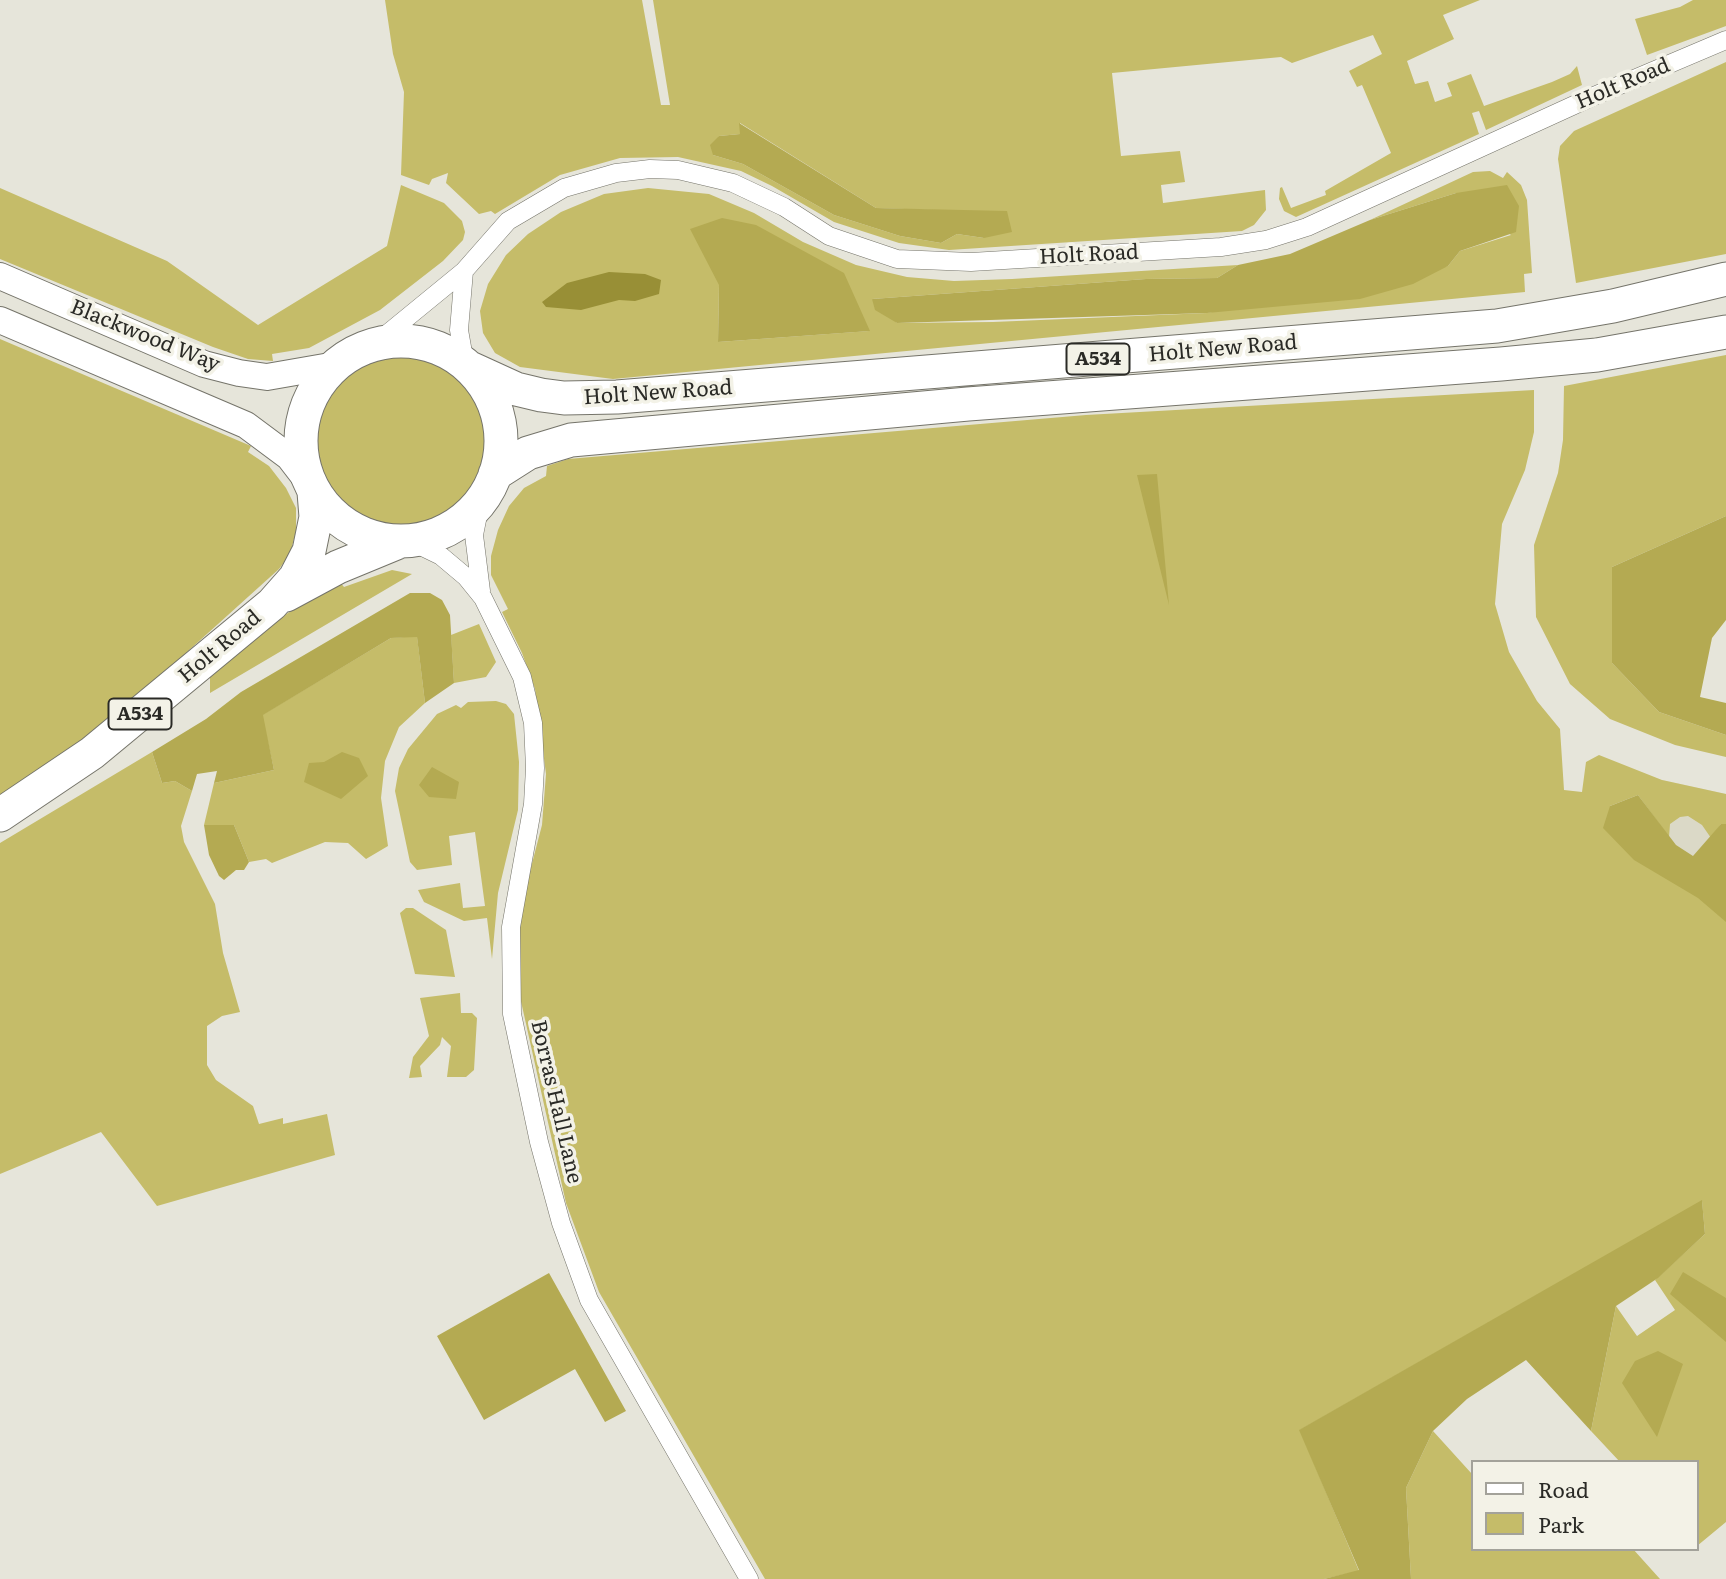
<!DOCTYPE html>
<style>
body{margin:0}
#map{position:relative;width:1726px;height:1579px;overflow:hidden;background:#e6e5da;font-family:Literata,serif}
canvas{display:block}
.legend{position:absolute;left:1471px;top:1460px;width:228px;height:91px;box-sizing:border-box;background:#f3f2e7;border:2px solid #a3a29a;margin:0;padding:9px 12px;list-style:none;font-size:21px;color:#2a2a26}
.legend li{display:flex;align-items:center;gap:14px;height:35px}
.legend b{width:35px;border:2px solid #a3a29a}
</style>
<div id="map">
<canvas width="1726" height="1579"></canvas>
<ul class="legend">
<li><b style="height:9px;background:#fff"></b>Road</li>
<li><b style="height:19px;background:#c5bc69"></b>Park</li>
</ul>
</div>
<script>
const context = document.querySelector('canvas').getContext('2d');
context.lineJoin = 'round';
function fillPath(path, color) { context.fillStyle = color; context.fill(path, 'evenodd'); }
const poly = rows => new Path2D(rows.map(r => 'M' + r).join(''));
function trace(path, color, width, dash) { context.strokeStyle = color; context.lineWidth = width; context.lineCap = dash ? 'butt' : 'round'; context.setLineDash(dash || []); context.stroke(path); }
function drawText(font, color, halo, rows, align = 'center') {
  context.font = font + ' Literata,serif'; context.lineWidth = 7; context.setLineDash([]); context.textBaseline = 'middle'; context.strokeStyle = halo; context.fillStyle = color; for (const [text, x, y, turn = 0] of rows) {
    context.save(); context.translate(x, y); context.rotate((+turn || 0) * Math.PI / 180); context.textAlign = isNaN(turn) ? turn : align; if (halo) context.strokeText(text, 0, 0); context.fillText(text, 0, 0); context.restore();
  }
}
fillPath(poly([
 [1662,780,1726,794,1726,899,1656,852]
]), '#dbd9c7');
fillPath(poly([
 [385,0,642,0,661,105,670,105,653,0,1480,0,1443,15,1454,39,1407,61,1415,84,1428,81,1435,102,1452,96,1447,83,1471,74,1484,106,1552,82,1570,74,1577,66,1582,85,1486,130,1479,111,1472,113,1479,134,1296,217,1284,211,1279,199,1280,188,1282,187,1291,208,1326,195,1325,191,1391,153,1362,85,1357,87,1349,71,1382,54,1373,35,1292,63,1281,57,1112,73,1121,156,1180,151,1185,182,1161,185,1163,203,1265,190,1266,210,1254,225,1242,231,949,250,899,243,834,222,772,186,741,171,678,157,620,158,560,175,495,214,491,211,479,214,446,183,448,173,432,179,429,185,401,175,404,92,393,54],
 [740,123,876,208,961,211,984,238,957,234,941,243,900,236,834,215,743,164,713,155,719,136,740,134],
 [1693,0,1726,0,1726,26,1647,55,1635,19,1680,7],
 [1726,62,1726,254,1576,283,1558,159,1560,146,1574,131],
 [1490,171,1503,178,1507,172,1521,185,1527,200,1532,273,1524,274,1525,292,613,379,520,367,495,353,483,333,480,311,488,284,506,255,528,234,561,212,604,194,648,188,709,194,754,213,803,242,856,265,907,277,954,281,1012,279,1238,265,1217,278,1146,279,872,299,897,323,993,322,1207,313,1448,266,1460,251,1511,235,1456,193,1370,220,1473,172],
 [719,285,869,331,718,342],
 [401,185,444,203,462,221,465,232,463,240,443,261,380,310,309,348,272,354,273,361,248,359,213,347,0,259,0,188,167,261,258,325,387,246],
 [0,339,251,446,248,452,269,466,286,488,296,508,296,531,290,554,279,569,187,652,181,658,180,668,0,804],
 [1726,355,1726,516,1612,567,1612,663,1659,712,1726,735,1726,757,1675,745,1610,719,1570,684,1536,617,1534,545,1558,473,1563,440,1564,386],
 '316 440a85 85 0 1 1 170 0a85 85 0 1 1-170 0Z',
 [1534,390,1534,432,1525,470,1502,524,1495,604,1509,652,1537,701,1560,729,1564,790,1582,792,1586,762,1599,755,1662,780,1726,794,1726,824,1721,824,1711,838,1702,825,1688,816,1680,817,1670,824,1669,837,1638,795,1610,806,1726,899,1726,1522,1697,1546,1696,1462,1620,1462,1591,1431,1616,1306,1637,1336,1675,1310,1655,1280,1705,1234,1702,1201,1300,1430,1359,1571,1324,1579,765,1579,599,1292,566,1203,518,988,516,925,542,825,546,774,535,689,522,653,502,612,508,609,491,575,491,556,498,530,509,506,524,488,546,476,547,466,568,459,1086,415],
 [392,570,412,574,210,693,210,677,272,623,339,581,344,587],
 [479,624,496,662,486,677,454,683,451,635],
 [417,636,425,703,399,727,385,761,381,798,388,846,366,859,348,843,325,842,272,863,266,859,249,862,234,825,204,825,214,783,274,770,262,715,391,638],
 [496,701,506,704,514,714,519,762,518,810,498,893,492,959,487,918,464,921,424,902,418,890,460,883,463,908,485,906,475,832,449,836,452,865,417,870,410,862,395,791,399,768,408,749,437,714,456,705,461,708,468,702],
 [152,752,162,783,175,781,192,791,181,826,184,842,215,904,223,953,240,1012,222,1016,207,1026,207,1065,216,1080,253,1106,259,1124,283,1118,283,1124,327,1114,335,1155,157,1206,101,1132,0,1174,0,843],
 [406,908,413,908,446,930,455,977,415,974,400,913],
 [460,993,461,1013,472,1013,477,1018,474,1070,466,1077,447,1077,451,1046,442,1037,440,1045,420,1066,422,1077,409,1078,413,1057,429,1036,420,998],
 [1433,1431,1472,1474,1472,1549,1633,1549,1660,1579,1411,1579,1406,1488]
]), '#c5bc69');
fillPath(poly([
 [739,123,876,208,1007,211,1012,232,984,238,957,234,941,243,900,236,834,215,743,164,713,155,710,145,719,136,740,134],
 [1507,185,1519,206,1516,232,1460,251,1448,266,1413,284,1360,299,1207,313,897,323,875,310,872,299,1146,279,1217,278,1238,265,1290,254,1370,220,1456,193],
 [722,218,756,225,844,273,870,331,718,342,719,285,690,229],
 [1157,474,1169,605,1137,475],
 [1726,516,1726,620,1712,638,1700,697,1726,703,1726,735,1659,712,1612,663,1612,567],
 [410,593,430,593,442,600,450,615,454,683,425,703,417,637,391,638,263,715,274,770,214,783,217,771,197,774,192,791,175,781,162,783,152,752,206,719,241,692],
 [342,752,359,758,368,776,341,799,304,782,309,763,324,762],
 [432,767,459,782,456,799,429,797,419,785],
 [1638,795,1676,845,1693,856,1721,824,1726,824,1726,922,1698,898,1634,860,1603,828,1610,806],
 [204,825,234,825,249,862,244,870,236,870,224,880,219,876,209,855],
 [1702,1200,1705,1234,1658,1278,1616,1306,1591,1431,1526,1360,1467,1399,1433,1431,1406,1488,1411,1579,1324,1579,1359,1570,1299,1430],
 [1683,1272,1726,1298,1726,1342,1670,1294],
 [549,1273,626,1411,605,1422,575,1369,484,1420,437,1336],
 [1658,1351,1683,1364,1657,1437,1622,1383,1635,1361]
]), '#b4aa52');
fillPath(poly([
 [609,272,645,274,661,280,659,294,635,301,619,300,581,310,546,307,542,302,567,283]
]), '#988f36');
const street = poly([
 [464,271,459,330,465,364],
 [376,343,464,271,508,221,564,188,616,173,650,169,678,170,733,183,784,207,829,236,897,259,971,262,1221,247,1266,240,1307,227,1594,96,1726,40],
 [481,500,474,535,481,591],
 [410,541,441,556,466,577,483,598,522,677,533,723,535,768,533,804,511,927,512,1014,539,1142,561,1223,589,1300,749,1579]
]);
const secondary = poly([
 [0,276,204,364,239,373,267,377,336,365],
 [0,320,246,425,289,457,309,483]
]);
const highway = poly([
 '301 441a100 100 0 1 1 200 0a100 100 0 1 1-200 0Z',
 [470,368,516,389,541,395,564,398,617,397,1497,326,1613,306,1726,279],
 [495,474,528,453,571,440,968,404,1501,364,1597,355,1726,332],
 [286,595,338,567,401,541],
 [0,815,92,753,272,604,295,578,309,551,316,517,314,492]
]);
trace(street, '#75746a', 19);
trace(secondary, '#75746a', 28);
trace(highway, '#75746a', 35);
trace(street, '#fff', 18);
trace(secondary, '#fff', 26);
trace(highway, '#fff', 33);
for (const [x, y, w] of [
 [1098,359,63],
 [140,714,63]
]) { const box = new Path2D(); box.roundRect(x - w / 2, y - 15.5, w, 31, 5); context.fillStyle = '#f3f2e7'; context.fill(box); trace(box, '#2a2a26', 2); }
drawText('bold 19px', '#2a2a26', null, [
 ["A534",1098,359],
 ["A534",140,714]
]);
drawText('21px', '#2a2a26', '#f3f2e7', [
 ["Holt Road",1623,84,-23],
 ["Holt Road",1089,255,-3],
 ["Blackwood Way",145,336,22],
 ["Holt New Road",1223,349,-5],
 ["Holt New Road",658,393,-4],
 ["Holt Road",220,647,-40],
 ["Borras Hall Lane",556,1102,77]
]);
</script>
